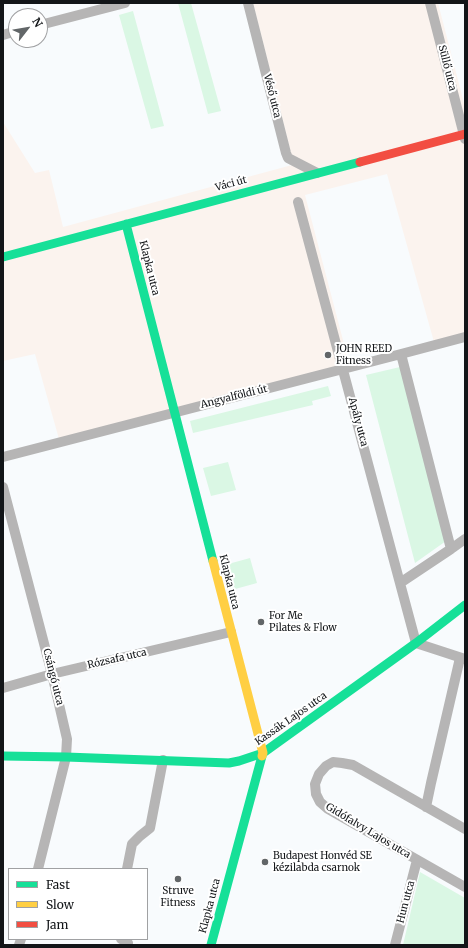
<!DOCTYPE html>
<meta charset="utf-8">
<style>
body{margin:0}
#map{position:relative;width:468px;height:948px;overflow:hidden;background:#f8fbfd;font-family:Merriweather,serif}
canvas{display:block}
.frame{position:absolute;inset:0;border:4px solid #121518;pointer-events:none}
.legend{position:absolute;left:8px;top:868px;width:140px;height:72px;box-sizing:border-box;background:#fff;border:1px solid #a0a1a3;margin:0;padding:5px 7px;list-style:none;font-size:12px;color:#121518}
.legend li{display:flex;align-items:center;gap:8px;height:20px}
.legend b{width:20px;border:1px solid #a0a1a3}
.north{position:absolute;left:8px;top:8px;width:40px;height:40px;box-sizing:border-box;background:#fff;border:1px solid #a0a1a3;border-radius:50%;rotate:59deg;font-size:11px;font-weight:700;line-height:16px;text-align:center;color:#121518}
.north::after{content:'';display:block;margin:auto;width:14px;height:18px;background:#626668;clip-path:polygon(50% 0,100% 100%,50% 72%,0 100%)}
</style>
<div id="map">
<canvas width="468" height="948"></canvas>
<div class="frame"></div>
<ul class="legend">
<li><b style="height:5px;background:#16e098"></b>Fast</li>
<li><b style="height:5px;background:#ffcf43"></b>Slow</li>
<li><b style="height:5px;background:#f24e42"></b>Jam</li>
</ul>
<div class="north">N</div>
</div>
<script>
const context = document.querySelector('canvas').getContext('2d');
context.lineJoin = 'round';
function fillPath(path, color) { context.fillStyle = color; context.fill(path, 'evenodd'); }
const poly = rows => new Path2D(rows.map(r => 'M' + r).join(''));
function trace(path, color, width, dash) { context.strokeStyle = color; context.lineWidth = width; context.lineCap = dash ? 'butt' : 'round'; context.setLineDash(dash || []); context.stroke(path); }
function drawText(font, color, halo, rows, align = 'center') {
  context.font = font + ' Merriweather,serif'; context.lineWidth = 4; context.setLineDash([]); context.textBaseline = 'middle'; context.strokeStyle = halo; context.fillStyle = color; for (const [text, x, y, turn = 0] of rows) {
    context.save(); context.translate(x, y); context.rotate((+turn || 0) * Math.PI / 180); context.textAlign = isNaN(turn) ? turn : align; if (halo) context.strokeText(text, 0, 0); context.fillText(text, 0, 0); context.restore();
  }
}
fillPath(poly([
 [253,3,438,3,465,107,465,333,434,342,387,174,305,195,349,363,59,439,35,354,3,361,3,122,35,173,49,170,63,227,292,165,290,149]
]), '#fbf3ee');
fillPath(poly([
 [178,3,191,3,221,111,208,114],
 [133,11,164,126,151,129,119,15],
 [400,367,446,541,415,563,366,375],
 [328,386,331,396,312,401,313,405,193,433,190,421],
 [228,462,236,490,211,496,203,468],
 [250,558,257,583,228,591,221,566],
 [420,872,465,898,465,945,403,945]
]), '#daf7e4');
trace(poly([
 [248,3,286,153,288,158,317,173],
 [430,3,465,139],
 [40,25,125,3],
 [3,35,16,31],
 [298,202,416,643,465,659],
 [401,354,451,549],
 [3,457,401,354,465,337],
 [3,487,52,674,67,739,66,757,38,869],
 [400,583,451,549,465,539],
 [3,688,52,674,231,632],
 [426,807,431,783,460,658],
 [465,829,353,765,342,763,333,762,326,766,319,774,315,784,316,794,320,802,328,809,465,887],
 [127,869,132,844,140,836,150,828,163,760],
 [121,939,128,943,127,945],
 [19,945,21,939],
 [395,945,417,860]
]), '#b6b5b5', 10);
trace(poly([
 [126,224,213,561],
 [3,257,360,162],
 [3,756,66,757,229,763,239,761,263,753,416,643,465,605],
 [211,945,262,756]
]), '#16e098', 9);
trace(poly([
 [213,561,263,753,262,756]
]), '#ffcf43', 9);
trace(poly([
 [360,162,465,134]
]), '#f24e42', 9);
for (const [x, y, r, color] of [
 [328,355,4,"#626668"],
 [261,622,4,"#626668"],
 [265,862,4,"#626668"],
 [178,879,4,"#626668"]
]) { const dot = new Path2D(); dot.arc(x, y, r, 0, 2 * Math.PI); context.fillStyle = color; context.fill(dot); trace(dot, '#fff', 1.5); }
drawText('10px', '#121518', '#fff', [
 ["Süllő utca",447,68,76],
 ["Véső utca",272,96,76],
 ["Váci út",231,184,-15],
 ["Klapka utca",149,268,76],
 ["Angyalföldi út",234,397,-14],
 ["Apály utca",358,422,75],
 ["Klapka utca",229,582,76],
 ["Rózsafa utca",117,659,-13],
 ["Csángó utca",53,677,76],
 ["Kassák Lajos utca",291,719,-35],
 ["Gidófalvy Lajos utca",368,831,31],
 ["Hun utca",406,902,-75],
 ["Klapka utca",210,906,-75]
]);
drawText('10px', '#121518', '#fff', [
 ["JOHN REED",336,349],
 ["Fitness",336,361],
 ["For Me",269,616],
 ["Pilates & Flow",269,628],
 ["Budapest Honvéd SE",273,856],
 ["kézilabda csarnok",273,868],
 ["Struve",178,891,"center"],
 ["Fitness",178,903,"center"]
], 'left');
</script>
